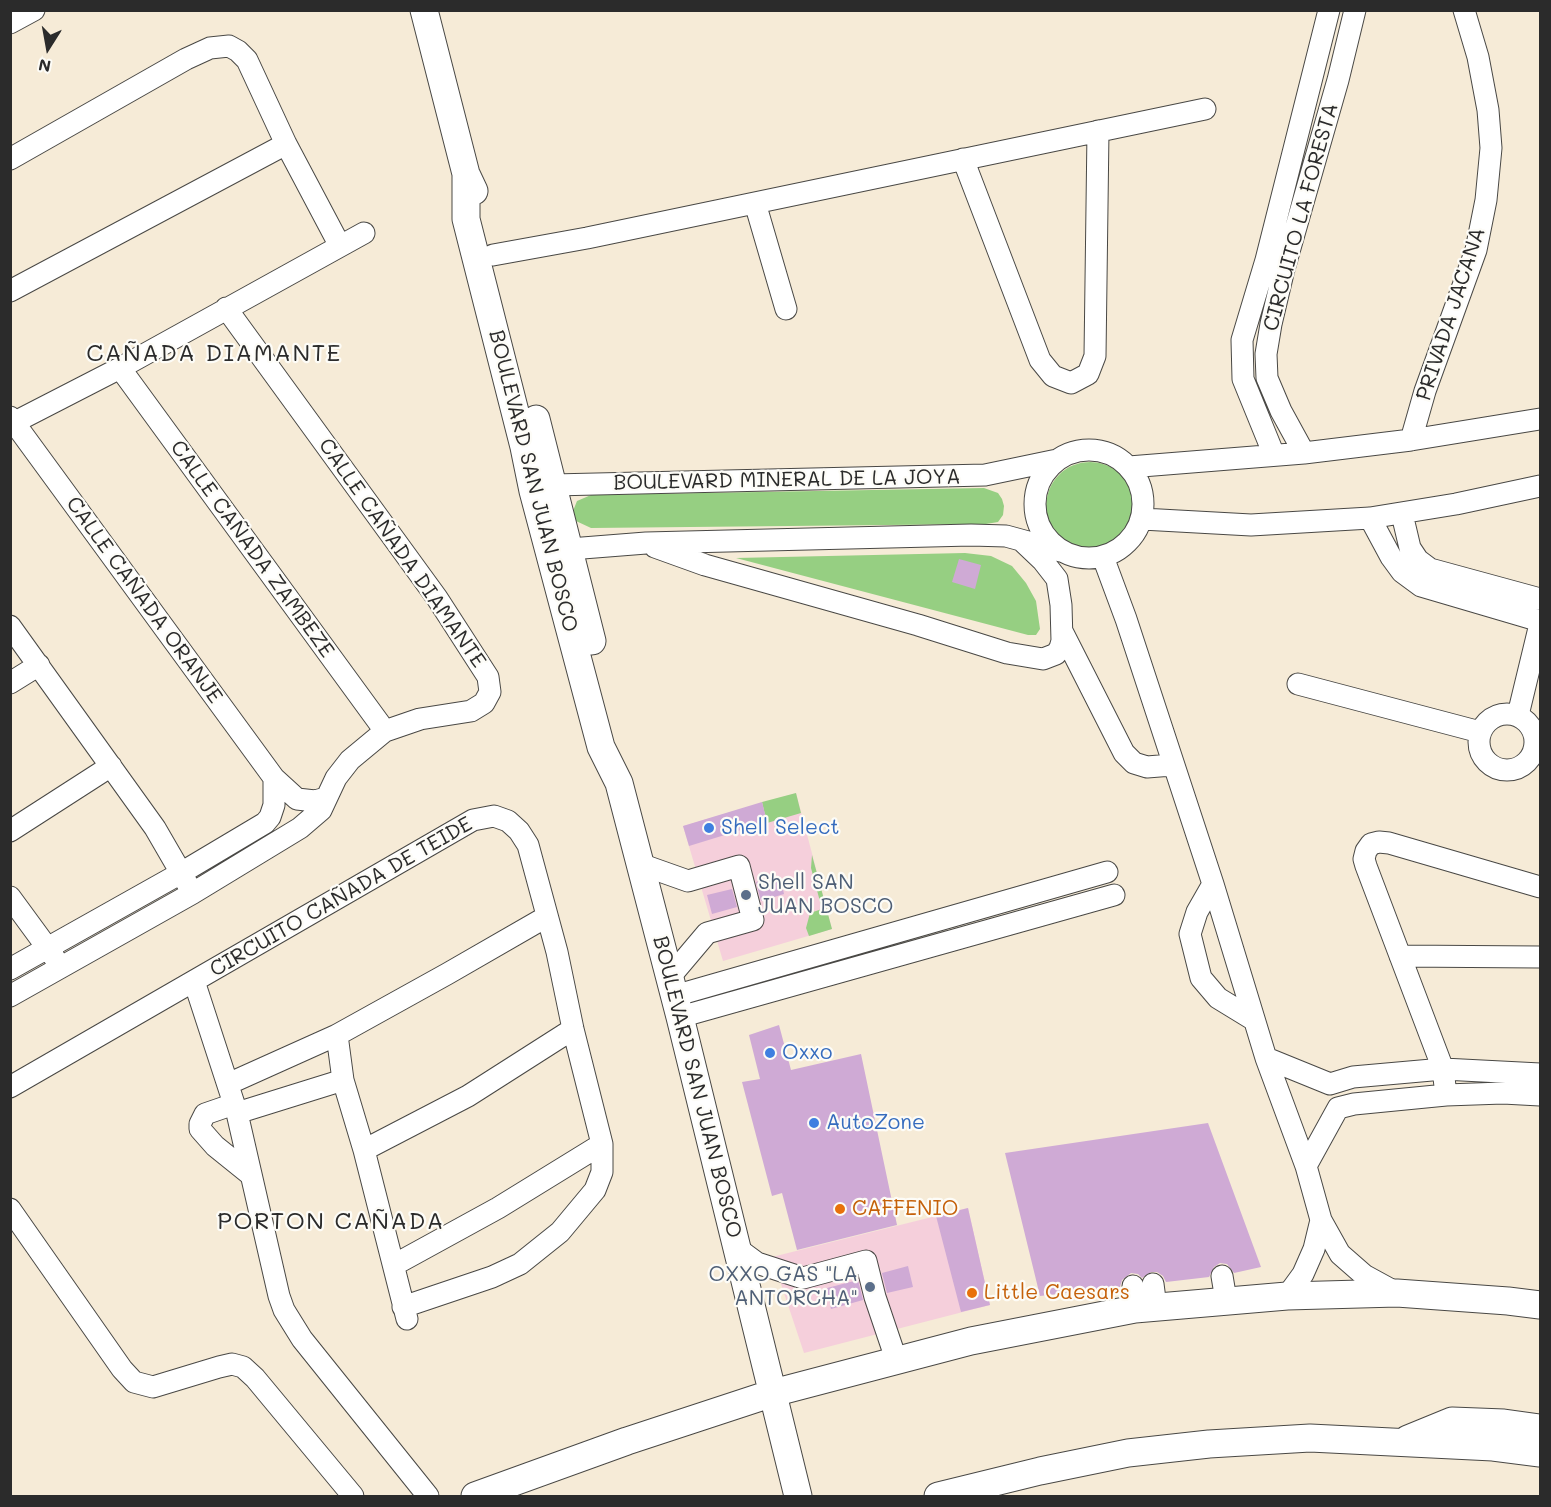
<!DOCTYPE html>
<meta charset="utf-8">
<style>
body{margin:0}
#map{position:relative;width:1551px;height:1507px;overflow:hidden;background:#f6ebd7;font-family:Mali,sans-serif}
canvas{display:block}
.frame{position:absolute;inset:0;border:12px solid #2b2b2b;pointer-events:none}
.north{position:absolute;left:18px;top:18px;width:60px;height:60px;-webkit-text-stroke:4px #fdfcf7;paint-order:stroke;rotate:191deg;font-size:16px;font-weight:700;line-height:24px;text-align:center;color:#2b2b2b}
.north::after{content:'';display:block;margin:auto;width:21px;height:27px;background:#2b2b2b;clip-path:polygon(50% 0,100% 100%,50% 72%,0 100%)}
</style>
<div id="map">
<canvas width="1551" height="1507"></canvas>
<div class="frame"></div>
<div class="north">N</div>
</div>
<script>
const context = document.querySelector('canvas').getContext('2d');
context.lineJoin = 'round';
function fillPath(path, color) { context.fillStyle = color; context.fill(path, 'evenodd'); }
const poly = rows => new Path2D(rows.map(r => 'M' + r).join(''));
function trace(path, color, width, dash) { context.strokeStyle = color; context.lineWidth = width; context.lineCap = dash ? 'butt' : 'round'; context.setLineDash(dash || []); context.stroke(path); }
function drawText(font, color, halo, rows, align = 'center') {
  context.font = font + ' Mali,sans-serif'; context.lineWidth = 4.5; context.setLineDash([]); context.textBaseline = 'middle'; context.strokeStyle = halo; context.fillStyle = color; for (const [text, x, y, turn = 0] of rows) {
    context.save(); context.translate(x, y); context.rotate((+turn || 0) * Math.PI / 180); context.textAlign = isNaN(turn) ? turn : align; if (halo) context.strokeText(text, 0, 0); context.fillText(text, 0, 0); context.restore();
  }
}
fillPath(poly([
 [796,793,832,929,723,961,683,826],
 [968,1208,990,1305,804,1353,772,1257]
]), '#f5cfdb');
fillPath(poly([
 '1046 506a44 44 0 1 1 88 0a44 44 0 1 1-88 0Z',
 [984,488,998,493,1002,499,1004,506,1003,515,998,522,986,524,591,528,576,521,573,511,577,501,591,495],
 [965,553,991,556,1012,566,1026,583,1036,601,1040,629,1036,635,1028,635,736,558],
 [796,793,801,813,767,823,762,802],
 [812,855,832,929,809,936,806,928,810,913,822,909,811,868]
]), '#96cf82');
fillPath(poly([
 [959,559,981,565,975,589,952,582],
 [762,802,767,822,689,846,683,826],
 [780,876,784,894,761,901,756,882],
 [732,889,737,907,712,914,707,895],
 [779,1025,791,1070,861,1054,897,1225,797,1250,782,1193,772,1196,742,1082,760,1079,749,1035],
 [1208,1123,1261,1267,1234,1273,1227,1264,1220,1263,1214,1267,1209,1277,1166,1282,1163,1276,1157,1272,1151,1272,1142,1278,1138,1274,1131,1273,1122,1280,1120,1287,1040,1296,1005,1153],
 [968,1208,990,1305,961,1312,936,1216],
 [908,1266,913,1287,887,1293,882,1273],
 [858,1280,863,1300,831,1309,827,1288]
]), '#cfaad5');
const minor = poly([
 [10,23,34,10],
 [10,159,186,59,210,48,229,46,238,51,247,60,286,144,340,246],
 [963,159,1040,360,1053,376,1071,383,1088,374,1095,356,1098,131],
 [755,203,786,309],
 [493,255,587,238,1205,109],
 [10,291,286,144],
 [120,368,385,731],
 [10,417,274,778,297,799,315,801,326,798],
 [15,422,120,368,364,233],
 [1411,440,1425,391,1476,250,1486,200,1491,148,1488,110,1478,57,1464,10],
 '1035 504a54 54 0 1 1 108 0a54 54 0 1 1-108 0Z',
 [1304,453,1281,411,1267,378,1266,354,1271,324,1284,269,1338,80,1355,10],
 [1274,455,1243,379,1242,340,1266,260,1329,10],
 [1129,467,1304,453,1411,440,1540,419],
 [550,497,553,485,985,475,1057,460],
 [1402,514,1410,548,1418,560,1430,569,1540,599],
 [1370,518,1391,557,1402,572,1421,586,1540,621],
 [1142,519,1251,525,1370,518,1456,504,1540,486],
 [557,540,570,549,646,543,971,535,1006,536,1061,551],
 [655,547,705,565,918,625,1007,653,1043,659,1056,654,1060,648,1062,641,1061,605,1057,579,1043,561,1023,542],
 [1103,557,1126,619,1213,884,1266,1058,1306,1166,1321,1220,1340,1254,1364,1275,1397,1293],
 [10,626,155,828,188,885],
 [1063,633,1124,753,1134,763,1147,767,1172,765],
 [10,683,39,665],
 [1298,684,1480,732],
 '1479 742a28 28 0 1 1 56 0a28 28 0 1 1-56 0Z',
 [1518,715,1540,624],
 [10,831,111,766],
 [640,864,688,881,739,866,753,920,707,933,669,978],
 [1213,884,1197,912,1190,934,1201,978,1218,998,1254,1020],
 [10,897,54,957],
 [1400,956,1540,957],
 [10,969,181,873,265,823,270,817,274,805,274,778],
 [194,981,237,1113,279,1296,284,1310,302,1339,428,1496],
 [10,996,193,893,300,828,321,810,336,778,350,760,385,731,420,719,471,711,484,703,490,692,488,677,437,598,226,308],
 [674,996,1107,872],
 [680,1017,1114,895],
 [337,1035,343,1080,364,1150,407,1319],
 [1266,1058,1330,1084,1353,1077,1443,1069,1540,1074],
 [228,1084,337,1035,447,974,546,917],
 [10,1087,473,820,494,816,508,821,519,831,528,845,557,952,573,1029,602,1144,602,1172,595,1190,560,1232,520,1264,492,1277,403,1307],
 [1446,1095,1443,1069,1366,866,1364,859,1366,851,1371,844,1379,842,1389,843,1540,887],
 [234,1104,205,1114,200,1124,200,1129,215,1146,251,1175],
 [237,1113,343,1080],
 [364,1150,468,1096,573,1029],
 [1306,1166,1338,1108,1354,1104,1446,1095,1503,1093,1540,1095],
 [10,1209,122,1369,134,1382,153,1387,219,1367,232,1364,243,1367,255,1378,353,1496],
 [738,1249,757,1263,803,1278,866,1261,875,1297,897,1362],
 [394,1265,498,1208,602,1144],
 [1222,1276,1226,1300],
 [1153,1284,1156,1307],
 [1133,1286,1135,1309],
 [1287,1296,1303,1274,1314,1249,1321,1220]
]);
const major = poly([
 [424,10,466,174,474,191],
 [466,174,466,219,524,447,533,491,601,747,619,783,680,1017,798,1496],
 [536,419,592,641],
 [1408,1439,1452,1421,1504,1423,1540,1428],
 [475,1496,627,1441,773,1393,971,1341,1135,1309,1287,1296,1397,1293,1508,1301,1540,1305],
 [938,1496,1040,1471,1128,1453,1209,1444,1310,1438,1493,1447,1540,1453]
]);
trace(minor, '#494845', 23);
trace(major, '#494845', 29);
trace(minor, '#fff', 21);
trace(major, '#fff', 27);
for (const [x, y, r, color] of [
 [709,828,6,"#3f7fe0"],
 [746,895,6,"#5c6f8a"],
 [770,1053,6,"#3f7fe0"],
 [814,1123,6,"#3f7fe0"],
 [840,1209,6,"#e8710a"],
 [870,1287,6,"#5c6f8a"],
 [972,1293,6,"#e8710a"]
]) { const dot = new Path2D(); dot.arc(x, y, r, 0, 2 * Math.PI); context.fillStyle = color; context.fill(dot); trace(dot, '#fdfcf7', 2); }
drawText('21px', '#2b2b2b', '#fdfcf7', [
 ["CIRCUITO LA FORESTA",1301,217,-75],
 ["PRIVADA JACANA",1451,314,-72],
 ["BOULEVARD MINERAL DE LA JOYA",787,480,-1],
 ["BOULEVARD SAN JUAN BOSCO",533,481,76],
 ["CALLE CAÑADA ZAMBEZE",252,549,54],
 ["CALLE CAÑADA DIAMANTE",402,553,55],
 ["CALLE CAÑADA ORANJE",144,600,54],
 ["CIRCUITO CAÑADA DE TEIDE",341,897,-30],
 ["BOULEVARD SAN JUAN BOSCO",697,1087,76]
]);
drawText('21px', '#366cbe', '#fdfcf7', [
 ["Shell Select",721,828],
 ["Oxxo",782,1053],
 ["AutoZone",826,1123]
], 'left');
drawText('21px', '#4e5e75', '#fdfcf7', [
 ["Shell SAN",758,883],
 ["JUAN BOSCO",758,907],
 ["OXXO GAS \"LA",858,1275,"right"],
 ["ANTORCHA\"",858,1299,"right"]
], 'left');
drawText('21px', '#c56008', '#fdfcf7', [
 ["CAFFENIO",852,1209],
 ["Little Caesars",984,1293]
], 'left');
context.letterSpacing = '1.5px';
drawText('24px', '#2b2b2b', '#fdfcf7', [
 ["CAÑADA DIAMANTE",214,354],
 ["PORTON CAÑADA",331,1222]
]);
context.letterSpacing = '0px';
</script>
